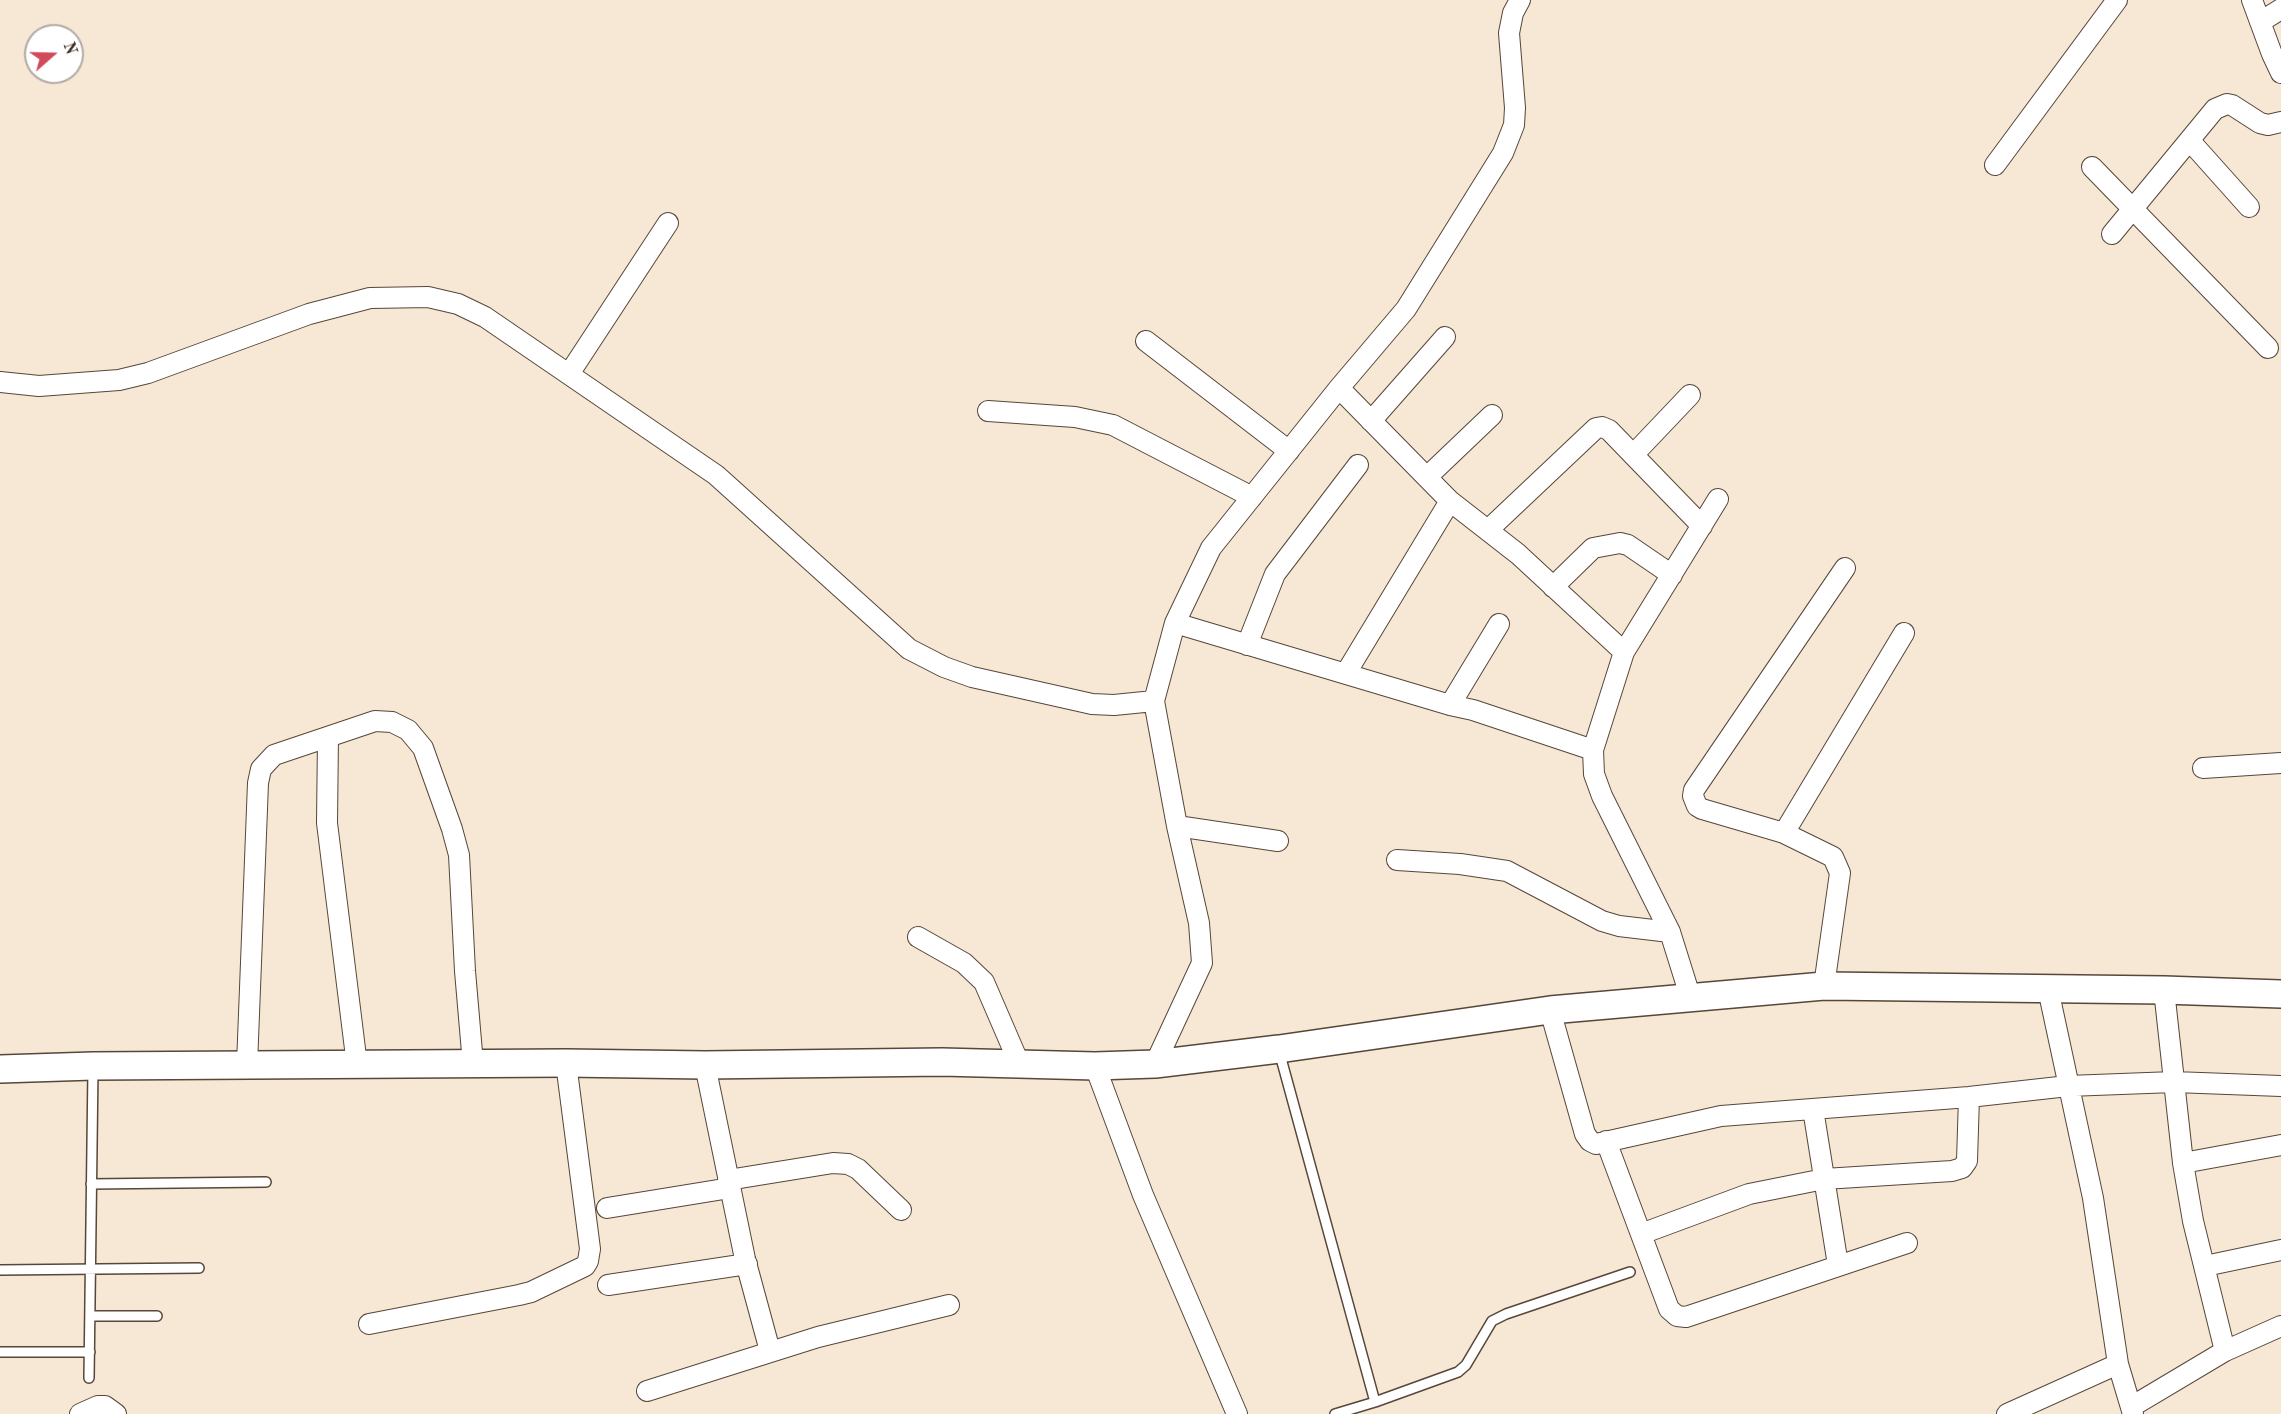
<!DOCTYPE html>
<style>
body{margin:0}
#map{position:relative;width:2281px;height:1414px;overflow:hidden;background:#f6e8d4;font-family:"Old Standard TT",serif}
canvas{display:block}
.north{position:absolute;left:24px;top:24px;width:60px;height:60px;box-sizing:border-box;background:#fff;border:2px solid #b1aaa5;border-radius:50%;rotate:70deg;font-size:16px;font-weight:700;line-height:24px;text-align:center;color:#3b2a1e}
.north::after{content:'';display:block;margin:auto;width:21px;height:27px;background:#d1495b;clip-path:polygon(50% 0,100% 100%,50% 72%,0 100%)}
</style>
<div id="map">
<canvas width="2281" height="1414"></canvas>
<div class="north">N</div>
</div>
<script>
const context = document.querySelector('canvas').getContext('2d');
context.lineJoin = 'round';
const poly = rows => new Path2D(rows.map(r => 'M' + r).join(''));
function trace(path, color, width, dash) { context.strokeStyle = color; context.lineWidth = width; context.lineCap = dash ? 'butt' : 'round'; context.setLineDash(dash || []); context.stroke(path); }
const lane = poly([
 [1279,1051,1375,1402],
 [91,1184,266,1182],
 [0,1270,199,1268],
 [90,1316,157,1316],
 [0,1352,90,1352],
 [89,1378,93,1068],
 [1335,1414,1375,1402,1458,1372,1466,1365,1492,1321,1506,1314,1630,1272]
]);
const street = poly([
 [2252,0,2272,54,2281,73],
 [2260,22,2281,9],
 [2190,141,2249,207],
 [1995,165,2117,0],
 [2092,167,2268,348],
 [2112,234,2215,109,2227,104,2232,105,2260,123,2268,125,2281,122],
 [1146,341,1289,451],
 [569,374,668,223],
 [0,382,39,386,119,380,148,373,309,314,370,298,428,297,458,304,485,317,716,475,909,649,944,667,972,677,1092,704,1114,705,1154,701],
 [1339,388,1450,501,1518,554,1624,652],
 [988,411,1075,417,1113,425,1252,497],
 [1371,421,1445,337],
 [1633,455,1690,395],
 [1427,477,1492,415],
 [1488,530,1596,428,1602,427,1609,430,1702,526],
 [1553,587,1593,548,1620,543,1628,545,1672,575],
 [1175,623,1450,705,1473,710,1593,750,1594,774,1602,796,1670,932,1691,999],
 [1247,645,1275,574,1358,465],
 [1346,673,1450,501],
 [1450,705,1499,624],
 [328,737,327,823,357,1065],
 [1593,750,1624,652,1718,499],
 [2203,768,2281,763],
 [1177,826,1278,841],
 [1784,833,1904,633],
 [1397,860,1460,864,1507,871,1602,921,1619,926,1670,932],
 [918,937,964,963,984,982,1019,1063],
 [1824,986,1840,873,1833,857,1784,833,1702,809,1697,806,1693,796,1694,790,1845,568],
 [2048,989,2093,1198,2118,1364,2133,1414],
 [2164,990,2183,1163,2193,1221,2225,1351],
 [1550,1010,1585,1134,1590,1141,1596,1144,1721,1116,1969,1097,2068,1086,2174,1082,2281,1086],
 [1155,1064,1202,963,1199,923,1177,826,1154,701,1175,623,1211,548,1339,388,1406,309,1503,153,1514,125,1515,108,1509,33,1513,13,1520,0],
 [247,1065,258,783,261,769,274,755,375,721,392,722,408,730,423,748,452,829,459,855,465,971,473,1064],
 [705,1065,745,1259,770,1351],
 [1095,1066,1143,1195,1237,1414],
 [1813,1109,1838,1265],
 [1606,1141,1669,1309,1677,1316,1686,1317,1907,1243],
 [2183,1163,2281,1145],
 [728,1180,833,1163,848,1164,858,1169,901,1210],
 [607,1208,730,1188],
 [1641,1234,1749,1194,1824,1179,1952,1171,1962,1168,1967,1161,1969,1097],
 [2205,1266,2281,1250],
 [608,1285,747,1264],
 [369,1324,519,1295,531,1292,585,1266,588,1261,590,1249,566,1063],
 [647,1391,818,1337,949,1305],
 [2131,1407,2225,1351,2281,1326],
 [80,1414,98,1406,105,1406,116,1414],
 [2007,1414,2118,1364]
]);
const secondary = poly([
 [0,1069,93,1066,566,1063,705,1065,942,1062,1095,1066,1155,1064,1279,1049,1550,1010,1824,986,2164,990,2281,994]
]);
trace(lane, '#574639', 12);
trace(street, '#574639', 22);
trace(secondary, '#574639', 30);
trace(lane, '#fff', 9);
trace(street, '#fff', 20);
trace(secondary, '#fff', 27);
</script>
